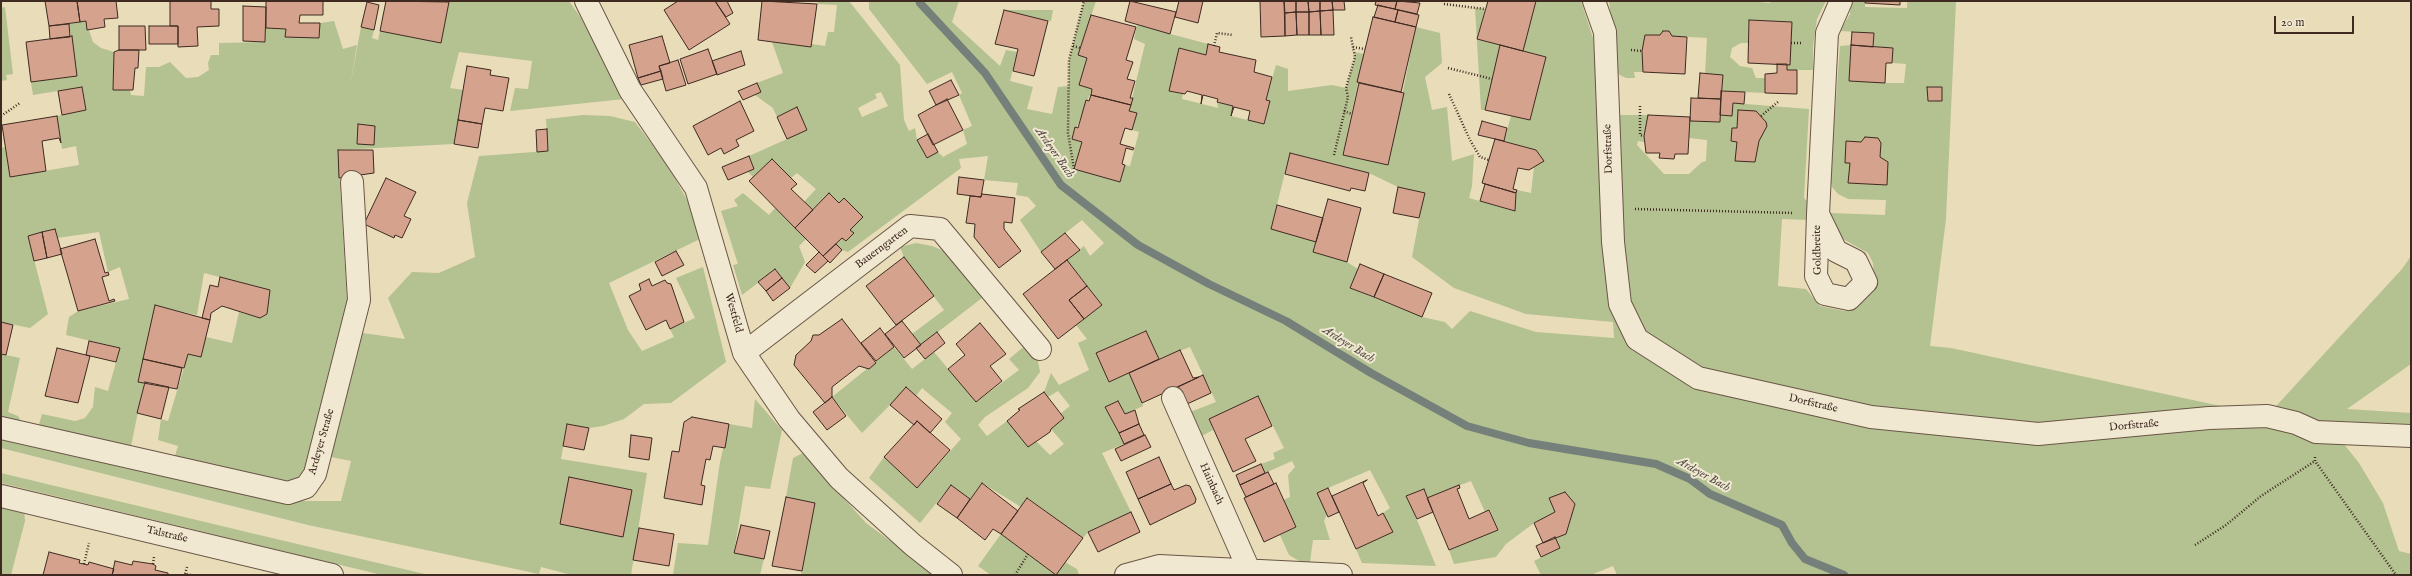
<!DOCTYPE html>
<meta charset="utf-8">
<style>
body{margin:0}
#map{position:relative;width:2412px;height:576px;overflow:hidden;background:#e9dcb8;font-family:"IM FELL English",serif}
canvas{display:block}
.frame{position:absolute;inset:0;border:2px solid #3e2a21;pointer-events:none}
.scale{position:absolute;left:2274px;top:16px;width:80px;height:18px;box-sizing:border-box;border:2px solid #3e2a21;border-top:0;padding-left:5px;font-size:12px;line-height:14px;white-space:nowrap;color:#3e2a21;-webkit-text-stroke:3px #f1e8d1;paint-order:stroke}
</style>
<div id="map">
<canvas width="2412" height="576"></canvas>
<div class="frame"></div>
<div class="scale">20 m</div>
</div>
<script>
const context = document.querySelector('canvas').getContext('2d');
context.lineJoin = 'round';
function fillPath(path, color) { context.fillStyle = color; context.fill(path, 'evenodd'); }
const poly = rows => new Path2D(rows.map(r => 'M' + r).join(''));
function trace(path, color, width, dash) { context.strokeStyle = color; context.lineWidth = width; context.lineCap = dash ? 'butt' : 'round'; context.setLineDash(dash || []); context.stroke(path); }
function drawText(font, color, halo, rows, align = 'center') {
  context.font = font + ' "IM FELL English",serif'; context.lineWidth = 4; context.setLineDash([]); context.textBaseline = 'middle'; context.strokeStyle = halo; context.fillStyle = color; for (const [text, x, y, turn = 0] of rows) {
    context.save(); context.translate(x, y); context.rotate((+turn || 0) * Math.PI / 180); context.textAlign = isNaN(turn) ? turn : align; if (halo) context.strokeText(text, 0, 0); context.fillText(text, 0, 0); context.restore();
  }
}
fillPath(poly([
 [443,1,569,1,581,18,624,99,510,111,515,88,528,89,532,61,459,52,450,88,463,90,454,144,338,150,347,301,306,471,298,482,287,487,174,459,178,446,158,440,161,419,168,421,188,354,206,337,232,343,239,312,260,318,267,314,270,290,204,273,197,315,155,306,138,381,144,383,131,446,38,428,42,414,75,421,85,418,93,407,95,387,108,391,116,362,120,348,66,335,69,317,78,311,129,299,120,267,108,272,99,232,57,238,54,229,28,236,48,314,30,328,1,322,1,148,5,147,10,177,79,165,76,146,62,149,57,116,86,110,82,87,33,95,31,82,77,76,69,24,86,21,93,42,101,48,114,52,113,90,130,90,131,95,144,96,146,67,159,67,170,62,186,78,198,77,209,70,208,63,211,55,219,55,219,43,265,42,266,28,286,29,285,36,319,38,320,23,334,21,343,49,357,45,350,87,361,27,374,30,372,38,378,40,380,31,441,43,449,3],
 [818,1,849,1,900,65,904,120,909,131,915,128,917,140,927,158,938,152,943,157,967,144,963,130,972,126,959,95,962,93,952,72,927,84,869,9,869,1,959,1,952,22,1000,66,1006,50,1017,52,1010,81,1033,87,1027,109,1052,114,1058,87,1069,86,1069,60,1084,1,1096,1,1078,55,1087,58,1079,85,1092,89,1072,139,1082,142,1074,169,1120,182,1125,165,1130,166,1139,132,1132,130,1137,113,1129,111,1145,44,1134,39,1137,25,1208,44,1206,55,1179,48,1169,91,1183,94,1182,99,1218,108,1217,102,1233,106,1231,116,1264,124,1270,101,1266,100,1276,65,1288,69,1288,91,1332,85,1346,88,1355,57,1354,52,1364,54,1343,154,1388,165,1416,27,1440,33,1442,63,1425,77,1432,110,1447,107,1452,161,1474,154,1472,186,1469,198,1514,211,1517,190,1531,193,1534,167,1543,161,1536,150,1504,141,1511,116,1530,120,1546,57,1523,51,1536,1,1581,1,1593,38,1596,69,1616,115,1648,115,1644,142,1638,141,1637,145,1664,174,1689,174,1702,162,1706,161,1707,140,1689,138,1690,121,1720,122,1720,115,1733,103,1809,109,1804,198,1809,203,1809,220,1782,219,1778,286,1806,289,1820,306,1845,311,1857,307,1871,291,1874,279,1873,263,1868,253,1841,238,1830,223,1830,213,1885,215,1886,200,1848,199,1838,194,1832,187,1830,179,1840,46,1851,45,1885,83,1904,83,1906,64,1892,63,1893,48,1873,47,1874,33,1840,31,1850,14,1851,1,1865,1,1865,7,1907,8,1907,1,1956,1,1946,219,1930,346,1951,348,2267,416,2402,269,2411,256,2411,364,2347,409,2411,413,2411,424,2330,421,2316,432,2322,443,2329,439,2343,443,2359,463,2383,503,2399,551,2411,554,2411,575,1617,575,1613,566,1591,575,1541,575,1534,561,1560,548,1555,537,1555,512,1534,523,1506,544,1496,557,1454,564,1449,550,1498,530,1490,510,1485,512,1471,481,1427,498,1424,489,1407,496,1436,566,1362,563,1356,549,1393,532,1383,513,1390,508,1370,470,1328,488,1327,514,1324,521,1330,540,1313,540,1310,562,1301,562,1289,555,1280,535,1296,527,1283,500,1290,497,1288,475,1295,467,1292,461,1265,473,1261,464,1275,459,1273,453,1284,448,1258,396,1209,419,1213,430,1198,438,1185,414,1216,402,1190,347,1159,359,1146,331,1096,353,1109,382,1129,373,1142,403,1143,406,1125,414,1118,401,1105,407,1124,444,1102,453,1131,512,1088,532,1083,538,1028,498,1021,507,982,483,970,499,951,485,920,523,869,478,884,457,917,488,961,439,945,422,952,413,922,388,916,396,890,405,862,433,832,397,894,347,912,369,934,352,976,402,1019,370,1009,359,1027,344,1037,356,1040,372,1028,388,985,417,978,425,987,436,1007,421,1028,447,1036,441,1050,455,1064,444,1051,429,1064,418,1060,414,1070,406,1058,391,1048,397,1044,392,1051,373,1059,385,1089,370,1078,343,1087,339,1076,325,1102,305,1067,260,1084,246,1090,256,1104,243,1082,220,1041,252,1020,220,1036,206,1028,197,1016,195,1018,183,984,180,988,156,959,159,961,168,848,252,842,250,836,244,842,238,846,241,853,234,850,230,863,217,844,199,839,203,829,194,813,210,804,202,816,189,797,173,791,178,772,159,753,177,748,172,754,168,749,156,807,130,797,108,777,117,773,108,755,95,761,92,757,83,783,73,772,42,811,47,812,44,825,46,828,32,834,32,837,5,817,4],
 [881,92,888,106,862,117,858,108,877,98,875,94],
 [1290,153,1369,173,1398,187,1424,193,1412,257,1454,288,1526,314,1613,322,1614,338,1536,332,1470,311,1452,329,1445,322,1422,317,1350,288,1358,269,1347,262,1313,252,1316,242,1271,228],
 [1609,1,1748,1,1770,3,1770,1,1826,1,1817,19,1813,46,1813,70,1787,70,1792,22,1749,20,1748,43,1741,43,1732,48,1730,57,1740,66,1752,68,1756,78,1765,78,1765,93,1721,91,1722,75,1705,74,1707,38,1672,36,1669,31,1660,35,1645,35,1643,72,1634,72,1635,78,1626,78,1618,74],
 [5,7,13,74,6,75,7,80,1,81,1,8],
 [1475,8,1485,9,1477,39,1500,45,1485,110,1481,110],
 [1004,10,1053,10,1051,21,1048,21],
 [583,115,610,116,635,122,669,167,688,202,700,239,609,283,628,330,642,351,674,337,670,329,695,318,676,278,703,267,726,362,671,403,644,404,624,419,603,426,589,428,567,424,561,459,647,473,631,575,572,575,541,567,539,574,308,525,1,448,1,435,291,501,341,501,351,461,326,456,356,332,405,339,388,298,412,272,439,273,475,257,467,203,479,156,548,151,546,119],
 [743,193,769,215,775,208,806,239,799,246,805,262,790,288,775,270,742,295,733,265,738,264,721,211,738,206,734,200],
 [916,243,932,246,944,251,982,298,921,345,912,334,944,310,904,257,900,247],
 [1,354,20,358,8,412,18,416,21,421,18,424,1,421],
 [755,399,782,430,770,489,745,486,734,552,764,559,760,575,673,575,678,543,708,545,720,462,729,424,752,428],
 [803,453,866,523,937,575,801,575,815,503,786,497,793,458],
 [1,473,255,534,429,575,382,575,1,483],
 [1,503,24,509,25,521,11,575,1,575],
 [1001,534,1028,554,1056,575,991,575,978,566],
 [1065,562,1077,569,1079,575,1056,575]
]), '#b4c191');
trace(poly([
 [920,3,985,73,1061,185,1138,245,1209,284,1286,321,1371,373,1467,426,1529,443,1656,464,1690,479,1710,494,1782,525,1792,543,1805,559,1844,575]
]), '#75807b', 8);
const building = poly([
 [45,1,77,1,80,22,49,26,45,1],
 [77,1,116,1,118,18,104,19,105,27,87,30,86,21,80,22,77,1],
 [170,1,211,1,211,9,219,9,219,26,197,27,198,46,178,47,178,26,170,26,170,1],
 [266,1,323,1,323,15,300,15,299,23,320,23,319,38,285,37,286,29,266,28,266,1],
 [386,1,449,2,441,43,380,31,386,1],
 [678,1,715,1,730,24,689,50,664,10,678,1],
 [715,1,727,1,733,13,726,17,715,1],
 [762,1,817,4,811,47,758,40,762,1],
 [1130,1,1176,12,1170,34,1125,21,1130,1],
 [1179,1,1203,1,1198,23,1175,17,1179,1],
 [1260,1,1284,1,1285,36,1261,37,1260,1],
 [1284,1,1296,1,1296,12,1285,13,1284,1],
 [1296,1,1308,1,1309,12,1296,12,1296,1],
 [1308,1,1320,1,1320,11,1309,12,1308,1],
 [1320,1,1332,1,1333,10,1320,11,1320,1],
 [1332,1,1344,1,1345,10,1333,10,1332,1],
 [1376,1,1397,1,1395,9,1375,5,1376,1],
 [1397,1,1420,3,1417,14,1395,9,1397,1],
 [1488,1,1536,1,1523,51,1477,39,1488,1],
 [1865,1,1900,1,1900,5,1865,3,1865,1],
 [367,2,379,5,374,30,361,27,367,2],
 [1378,5,1398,10,1395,22,1374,17,1378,5],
 [243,6,266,7,265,42,243,41,243,6],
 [1004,10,1048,21,1034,76,1013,71,1018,49,995,44,1004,10],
 [1333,10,1334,35,1321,35,1320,11,1333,10],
 [1398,10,1419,15,1416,27,1395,22,1398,10],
 [1320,11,1321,35,1309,35,1309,12,1320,11],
 [1296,12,1309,12,1309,35,1297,35,1296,12],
 [1296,12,1297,35,1285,36,1285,13,1296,12],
 [1091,15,1136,27,1126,60,1133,62,1127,79,1135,81,1130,98,1133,98,1131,105,1091,95,1092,89,1079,85,1087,58,1078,55,1091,15],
 [1373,17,1416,27,1401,92,1357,82,1373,17],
 [1749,20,1792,22,1790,65,1748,63,1749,20],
 [69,24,70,37,50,39,49,26,69,24],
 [119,26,145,26,146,50,119,50,119,26],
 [149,26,178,26,178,44,149,44,149,26],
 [1663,31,1669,31,1672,36,1687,37,1685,74,1643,72,1642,51,1645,35,1660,35,1663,31],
 [1852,32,1874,33,1873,47,1851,45,1852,32],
 [72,36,77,76,31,82,26,42,72,36],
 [662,36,670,63,659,66,661,71,638,78,629,45,662,36],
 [1208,44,1220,47,1219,52,1256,60,1254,72,1272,77,1266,100,1270,101,1264,124,1248,120,1250,111,1234,107,1231,116,1233,106,1217,102,1218,99,1203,95,1201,104,1202,95,1187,91,1185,94,1169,91,1179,48,1206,55,1208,44],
 [1500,45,1546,57,1530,120,1485,110,1500,45],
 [1851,45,1893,48,1892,63,1886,63,1885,83,1849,81,1851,45],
 [708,49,717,74,688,84,680,59,708,49],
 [119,50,139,50,138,68,135,68,133,90,113,90,114,52,119,50],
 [741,51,745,65,717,75,712,61,741,51],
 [678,60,686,85,666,91,659,66,678,60],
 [1777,64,1787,64,1787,70,1797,70,1797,94,1765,93,1765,74,1777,73,1777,64],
 [467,66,491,70,490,75,509,78,503,111,485,108,482,124,458,120,467,66],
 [661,71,663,79,641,85,638,78,661,71],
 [1700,73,1723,75,1721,99,1698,98,1700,73],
 [951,80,959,95,936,105,929,91,951,80],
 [757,83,761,92,743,100,738,91,757,83],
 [1359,83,1404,93,1388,165,1343,155,1359,83],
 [82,87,86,110,62,115,58,91,82,87],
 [1927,87,1942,87,1942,101,1928,101,1927,87],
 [1721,91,1745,92,1744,104,1733,103,1732,116,1720,115,1721,91],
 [1091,95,1131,105,1129,111,1137,113,1132,130,1125,128,1120,144,1134,148,1133,150,1126,148,1122,164,1125,165,1120,182,1074,169,1082,142,1072,139,1075,127,1078,128,1086,100,1089,101,1091,95],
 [1691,98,1721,99,1720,122,1690,121,1691,98],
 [947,99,963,130,933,145,918,115,947,99],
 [740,101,754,131,736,140,739,146,724,154,721,148,708,155,693,126,740,101],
 [797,107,807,130,787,139,777,117,797,107],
 [1738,110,1756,111,1766,122,1767,126,1759,141,1755,162,1735,161,1737,142,1731,141,1732,128,1737,128,1738,110],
 [1648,115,1690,117,1688,154,1675,154,1674,159,1659,158,1660,153,1646,153,1644,136,1648,115],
 [57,116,61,143,59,138,42,141,46,171,10,177,2,125,57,116],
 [458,120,482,124,478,148,454,144,458,120],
 [1482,121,1507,128,1504,141,1478,135,1482,121],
 [358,124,375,126,374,145,357,144,358,124],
 [547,129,548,151,537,152,536,130,547,129],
 [928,134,938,152,927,158,917,140,928,134],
 [1865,137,1878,138,1881,143,1880,157,1888,162,1887,185,1848,183,1850,163,1845,163,1846,141,1861,142,1865,137],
 [1495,139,1536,150,1544,161,1529,170,1518,168,1513,189,1517,190,1516,193,1482,183,1495,139],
 [338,150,373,150,374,173,339,178,338,150],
 [1290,153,1369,173,1365,191,1351,188,1350,191,1285,174,1290,153],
 [749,156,754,169,728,180,722,167,749,156],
 [772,159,797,184,791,189,813,210,795,228,749,181,772,159],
 [959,177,984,180,981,197,957,194,959,177],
 [386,178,416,192,404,216,411,219,402,238,395,235,394,238,364,224,386,178],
 [1485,184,1516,193,1515,211,1480,201,1485,184],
 [1398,187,1425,193,1419,218,1393,213,1398,187],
 [829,193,839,203,844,198,863,217,850,230,854,233,846,241,842,238,823,256,795,228,829,193],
 [982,194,1015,198,1012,223,1004,222,1004,229,1021,251,999,268,974,237,975,224,966,223,970,196,981,197,982,194],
 [1328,199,1361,208,1347,262,1313,252,1328,199],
 [1277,205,1323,218,1316,242,1271,229,1277,205],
 [55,229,62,254,47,258,42,232,55,229],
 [42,232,47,258,34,261,28,236,42,232],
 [1065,233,1080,250,1055,269,1041,252,1065,233],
 [95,239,105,273,108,272,109,275,102,277,109,301,114,299,115,301,78,311,60,249,95,239],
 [836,244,842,250,830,263,823,256,836,244],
 [676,251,684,265,662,276,655,262,676,251],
 [819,252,828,261,815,273,806,265,819,252],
 [904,257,934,296,896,325,866,286,904,257],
 [1067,260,1087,286,1069,300,1084,319,1058,339,1023,294,1067,260],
 [1360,264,1384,274,1374,297,1350,288,1360,264],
 [775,269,782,278,766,291,758,282,775,269],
 [1384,274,1432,293,1422,317,1374,297,1384,274],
 [220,277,270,290,267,314,260,318,222,306,211,313,210,320,202,318,210,285,218,287,220,277],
 [782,278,790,288,773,301,766,291,782,278],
 [649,279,652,286,665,280,667,283,671,284,684,322,670,329,666,320,646,330,629,296,641,290,639,284,649,279],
 [1087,286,1102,305,1084,319,1069,300,1087,286],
 [155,305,210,320,201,357,188,354,184,368,143,359,155,305],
 [842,319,876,363,869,369,859,366,832,387,832,397,825,403,794,365,796,355,811,341,813,335,819,335,842,319],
 [902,321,921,345,904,358,885,334,902,321],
 [1,322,13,325,6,355,1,354,1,322],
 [980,323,1006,354,990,366,1002,381,976,402,948,369,965,355,956,344,980,323],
 [880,328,894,347,876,361,861,343,880,328],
 [1146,331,1159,359,1109,382,1096,353,1146,331],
 [937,332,945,343,925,359,916,348,937,332],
 [89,341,120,348,116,362,86,355,89,341],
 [57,348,90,356,78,403,45,396,57,348],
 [1180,350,1193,378,1199,377,1142,403,1129,373,1180,350],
 [143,359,182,368,177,389,138,382,143,359],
 [1203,375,1211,393,1187,404,1178,387,1203,375],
 [145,382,169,387,161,419,137,413,145,382],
 [906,387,942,419,930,433,917,421,914,425,890,405,906,387],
 [1044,392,1064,418,1051,429,1050,432,1028,447,1007,421,1020,410,1018,409,1044,392],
 [1258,396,1272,426,1245,439,1256,461,1233,472,1209,419,1258,396],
 [832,397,846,416,827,430,813,412,832,397],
 [1118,401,1125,414,1135,410,1139,424,1119,433,1105,407,1118,401],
 [692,417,729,424,725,448,713,446,710,460,706,459,701,485,705,486,702,505,664,498,672,451,679,452,684,422,692,417],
 [917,421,950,450,917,488,884,457,917,421],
 [567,424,589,428,584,450,563,446,567,424],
 [1139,424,1144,435,1124,444,1119,433,1139,424],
 [631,435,652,438,649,460,629,457,631,435],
 [1145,435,1151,447,1121,461,1115,449,1145,435],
 [1159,457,1171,484,1138,499,1126,472,1159,457],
 [1261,464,1265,473,1240,485,1236,475,1261,464],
 [1268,472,1274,484,1246,497,1240,485,1268,472],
 [569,477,632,490,623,537,560,524,569,477],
 [1367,480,1363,483,1378,516,1383,513,1393,532,1356,549,1332,496,1367,480],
 [982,483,1018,511,1001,534,993,529,985,540,957,518,982,483],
 [1276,483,1296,527,1264,542,1244,498,1276,483],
 [1171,484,1174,490,1186,485,1190,486,1196,499,1195,503,1150,525,1138,499,1171,484],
 [951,485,970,499,957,518,937,504,951,485],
 [1459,485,1460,488,1457,489,1469,519,1489,510,1498,530,1449,550,1427,498,1459,485],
 [1328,488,1339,512,1328,517,1317,493,1328,488],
 [1424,489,1433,512,1417,519,1406,496,1424,489],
 [1565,492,1575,504,1566,534,1543,543,1534,523,1555,512,1549,498,1565,492],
 [786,497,815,503,802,571,772,566,786,497],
 [1027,498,1083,538,1056,575,1001,534,1027,498],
 [1131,512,1140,532,1098,552,1088,532,1131,512],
 [741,525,770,531,764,559,734,553,741,525],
 [639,528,674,534,669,566,633,560,639,528],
 [1555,537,1560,548,1541,557,1536,546,1555,537],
 [49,552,80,560,79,563,88,565,89,562,114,569,112,575,43,575,49,552],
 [115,561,132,565,133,561,153,564,156,566,155,570,168,573,168,575,112,575,115,561]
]);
fillPath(building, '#d5a28d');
trace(building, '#3e2a21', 1);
const minor = poly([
 [586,1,630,90,696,188,744,353,789,419,839,478,913,545,951,575],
 [1594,1,1605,32,1613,242,1620,304,1637,339,1698,378,1871,417,2038,434,2209,418,2267,416,2296,423,2316,432,2411,436],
 [1818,214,1836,251,1856,261,1866,282,1849,299,1825,294,1816,276,1818,214,1827,33,1841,1],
 [744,353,910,226,940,229,1040,349],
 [1173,398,1249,570],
 [1,428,288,493,306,487,315,474,359,300,352,182],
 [1,496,332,575],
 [1126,575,1159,566,1341,575]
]);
trace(minor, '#695647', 24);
trace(poly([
 [1444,4,1485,9],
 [1791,43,1802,43],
 [1073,46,1080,48],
 [1214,46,1217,33,1233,35],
 [1353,47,1365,49],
 [1631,50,1642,51],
 [1448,68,1492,79],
 [1449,94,1470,140,1480,157,1489,160],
 [1640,106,1640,135,1644,136],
 [1344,111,1352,114],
 [1,116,20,103],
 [1761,116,1778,102],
 [1,140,4,139],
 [1334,155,1348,97,1346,88,1355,57,1351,37],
 [1074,169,1068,133,1069,60,1084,1],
 [1635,209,1794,213],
 [2315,457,2315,461,2396,575],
 [2195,545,2226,525,2261,496,2315,461],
 [84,564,89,543],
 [153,564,154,557],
 [187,567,185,574,191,575],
 [1015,575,1028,554]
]), '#3e2a21', 2.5, [1, 2]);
trace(minor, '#f1e8d1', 22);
drawText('11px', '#3e2a21', '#f1e8d1', [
 ["Dorfstraße",1609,149,-92],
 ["Bauerngarten",882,248,-37],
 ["Goldbreite",1818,250,-91],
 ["Westfeld",733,313,74],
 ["Dorfstraße",1813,404,13],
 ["Dorfstraße",2134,426,-5],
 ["Ardeyer Straße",322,442,-74],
 ["Hainbach",1211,484,66],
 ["Talstraße",167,535,13]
]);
drawText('italic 12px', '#554e46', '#f1e8d1', [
 ["Ardeyer Bach",1054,153,55],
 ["Ardeyer Bach",1348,345,32],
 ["Ardeyer Bach",1703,475,29]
]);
</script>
